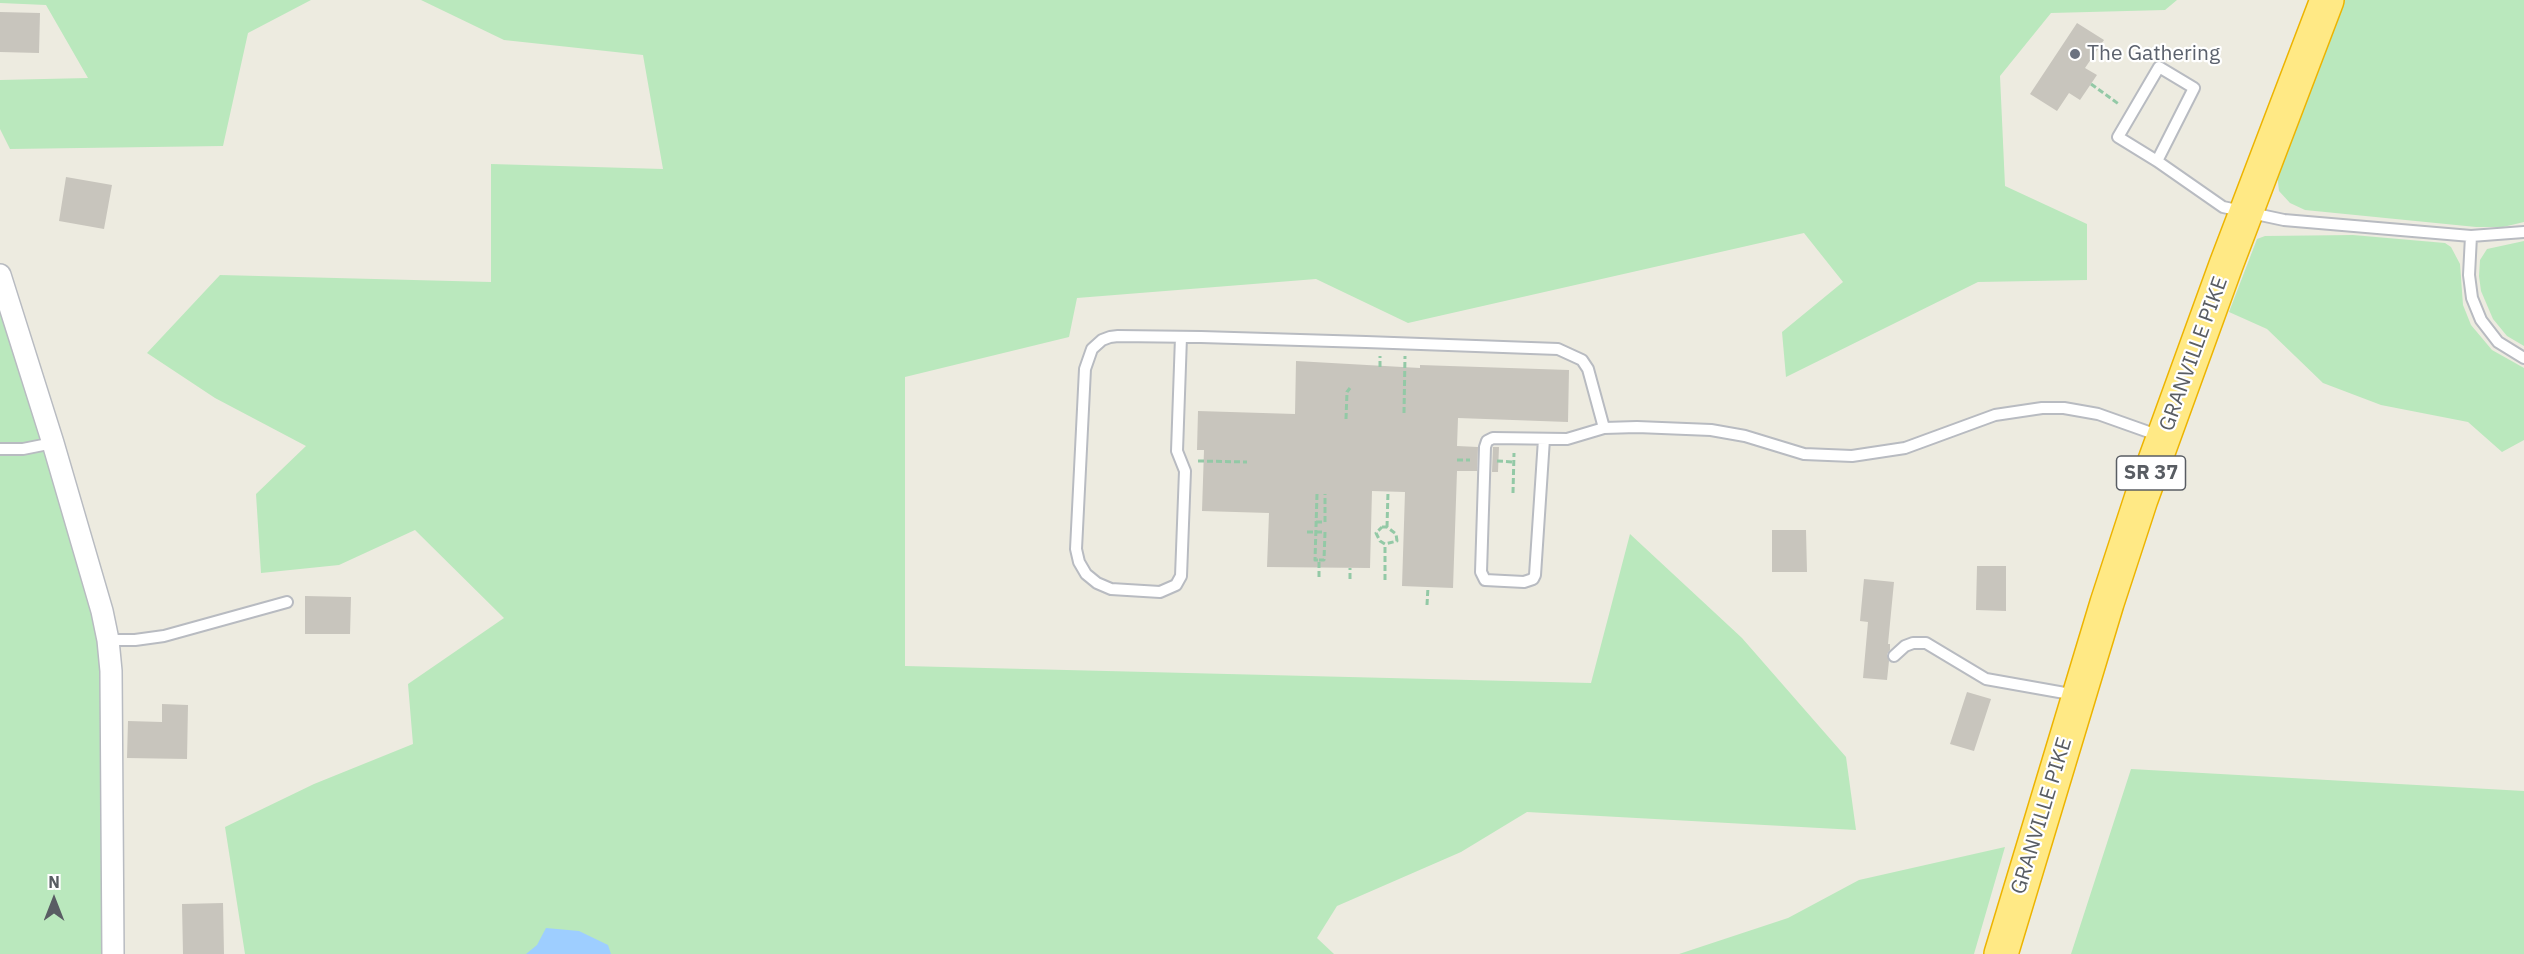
<!DOCTYPE html>
<style>
body{margin:0}
#map{position:relative;width:2524px;height:954px;overflow:hidden;background:#edebe0;font-family:"IBM Plex Sans",sans-serif}
canvas{display:block}
.north{position:absolute;left:24px;top:870px;width:60px;height:60px;-webkit-text-stroke:4px #fff;paint-order:stroke;rotate:0deg;font-size:16px;font-weight:700;line-height:24px;text-align:center;color:#595d63}
.north::after{content:'';display:block;margin:auto;width:21px;height:27px;background:#595d63;clip-path:polygon(50% 0,100% 100%,50% 72%,0 100%)}
</style>
<div id="map">
<canvas width="2524" height="954"></canvas>
<div class="north">N</div>
</div>
<script>
const context = document.querySelector('canvas').getContext('2d');
context.lineJoin = 'round';
function fillPath(path, color) { context.fillStyle = color; context.fill(path, 'evenodd'); }
const poly = rows => new Path2D(rows.map(r => 'M' + r).join(''));
function trace(path, color, width, dash) { context.strokeStyle = color; context.lineWidth = width; context.lineCap = dash ? 'butt' : 'round'; context.setLineDash(dash || []); context.stroke(path); }
function drawText(font, color, halo, rows, align = 'center') {
  context.font = font + ' "IBM Plex Sans",sans-serif'; context.lineWidth = 4.5; context.setLineDash([]); context.textBaseline = 'middle'; context.strokeStyle = halo; context.fillStyle = color; for (const [text, x, y, turn = 0] of rows) {
    context.save(); context.translate(x, y); context.rotate((+turn || 0) * Math.PI / 180); context.textAlign = isNaN(turn) ? turn : align; if (halo) context.strokeText(text, 0, 0); context.fillText(text, 0, 0); context.restore();
  }
}
fillPath(poly([
 [0,0,311,0,248,33,223,146,10,149,0,129,0,80,88,78,46,5,0,3],
 [421,0,2177,0,2165,10,2051,13,2000,76,2005,186,2087,224,2087,280,1978,282,1786,377,1782,332,1843,282,1804,233,1408,323,1316,279,1077,298,1069,337,905,377,905,666,1591,683,1630,534,1742,638,1846,757,1856,830,1527,812,1461,852,1337,906,1317,938,1334,954,245,954,225,827,314,784,413,744,408,684,504,618,415,530,339,565,261,573,256,494,306,446,215,398,147,353,220,275,491,282,491,164,663,169,643,55,504,40],
 [2341,0,2524,0,2524,222,2503,227,2476,227,2305,210,2290,203,2279,191,2277,173],
 [2353,235,2445,243,2451,247,2460,264,2463,305,2471,325,2492,350,2524,368,2524,440,2502,452,2468,422,2381,405,2323,383,2267,329,2229,312,2257,239,2265,236],
 [2524,241,2524,346,2507,336,2493,319,2481,291,2479,276,2480,260,2487,249],
 [0,275,102,611,113,954,0,954],
 [2131,769,2524,791,2524,954,2071,954],
 [2005,847,1974,954,1679,954,1788,918,1859,880]
]), '#bae8bd');
fillPath(poly([
 [546,928,579,931,608,945,611,954,526,954,537,945]
]), '#9eceff');
fillPath(poly([
 [0,12,40,13,39,53,0,52],
 [2077,23,2104,40,2085,68,2097,75,2080,100,2069,93,2057,111,2030,94],
 [66,177,112,185,104,229,59,221],
 [1296,361,1420,368,1420,365,1569,370,1568,422,1458,418,1457,446,1478,447,1477,471,1457,471,1453,588,1402,586,1405,492,1372,491,1370,568,1267,567,1269,513,1202,511,1204,450,1197,450,1198,411,1295,414],
 [1493,447,1499,447,1498,472,1492,472],
 [1772,530,1806,530,1807,572,1772,572],
 [1977,566,2006,566,2006,611,1976,610],
 [1864,579,1894,582,1888,644,1890,644,1890,650,1887,654,1889,661,1887,680,1863,678,1868,622,1860,621],
 [305,596,351,597,350,634,305,634],
 [1967,692,1991,699,1974,751,1950,744],
 [162,704,188,705,187,759,127,758,128,721,162,722],
 [223,903,224,954,183,954,182,904]
]), '#c8c5bd');
const lane = poly([
 [2157,161,2194,88,2159,67,2118,137,2157,161,2223,207,2284,220,2471,236,2524,232],
 [2471,236,2469,275,2472,298,2481,320,2498,342,2524,358],
 [1181,337,1177,451,1185,471,1181,576,1176,585,1160,592,1111,589,1097,583,1086,574,1079,562,1076,549,1085,369,1092,349,1102,340,1110,337,1118,336,1201,337,1366,342,1558,349,1582,360,1588,369,1604,428],
 [1544,439,1535,575,1533,579,1524,582,1485,580,1481,572,1485,447,1487,441,1493,438,1567,439,1604,428,1637,427,1711,430,1745,436,1804,454,1852,456,1905,448,1995,415,2042,408,2064,408,2098,414,2160,436],
 [0,449,23,449,53,443],
 [108,640,135,640,164,636,287,602],
 [1894,656,1905,646,1913,643,1926,643,1986,679,2076,695]
]);
const street = poly([
 [0,275,53,443,102,611,108,640,111,671,113,954]
]);
const highway = poly([
 [2001,954,2107,603,2141,499,2226,265,2327,0]
]);
trace(lane, '#b8bbc1', 14);
trace(street, '#b8bbc1', 24);
trace(highway, '#edb400', 36);
trace(poly([
 [2091,84,2120,105],
 [1380,367,1380,356],
 [1404,413,1405,356],
 [1346,419,1347,392,1350,388],
 [1457,460,1470,460],
 [1198,461,1247,462],
 [1497,461,1514,462],
 [1513,493,1514,453],
 [1317,494,1315,560,1319,560,1319,578],
 [1316,522,1325,522,1325,494],
 [1382,527,1387,527,1396,534,1397,541,1385,544,1380,541,1376,533,1382,527],
 [1387,527,1388,492],
 [1307,532,1325,532,1324,560,1319,560],
 [1350,579,1350,568],
 [1385,580,1385,544],
 [1427,605,1428,587]
]), '#93c9a6', 3, [6, 3]);
trace(lane, '#fff', 10);
trace(street, '#fff', 21);
trace(highway, '#ffe985', 33);
for (const [x, y, r, color] of [
 [2075,54,6,"#6b7280"]
]) { const dot = new Path2D(); dot.arc(x, y, r, 0, 2 * Math.PI); context.fillStyle = color; context.fill(dot); trace(dot, '#fff', 2); }
for (const [x, y, w] of [
 [2151,473,69]
]) { const box = new Path2D(); box.roundRect(x - w / 2, y - 17, w, 34, 4.5); context.fillStyle = '#fff'; context.fill(box); trace(box, '#595d63', 1.5); }
drawText('bold 20px', '#595d63', null, [
 ["SR 37",2151,473]
]);
drawText('21px', '#5b616d', '#fff', [
 ["The Gathering",2087,54]
], 'left');
drawText('21px', '#595d63', '#fff', [
 ["GRANVILLE PIKE",2194,354,-70],
 ["GRANVILLE PIKE",2042,816,-73]
]);
</script>
